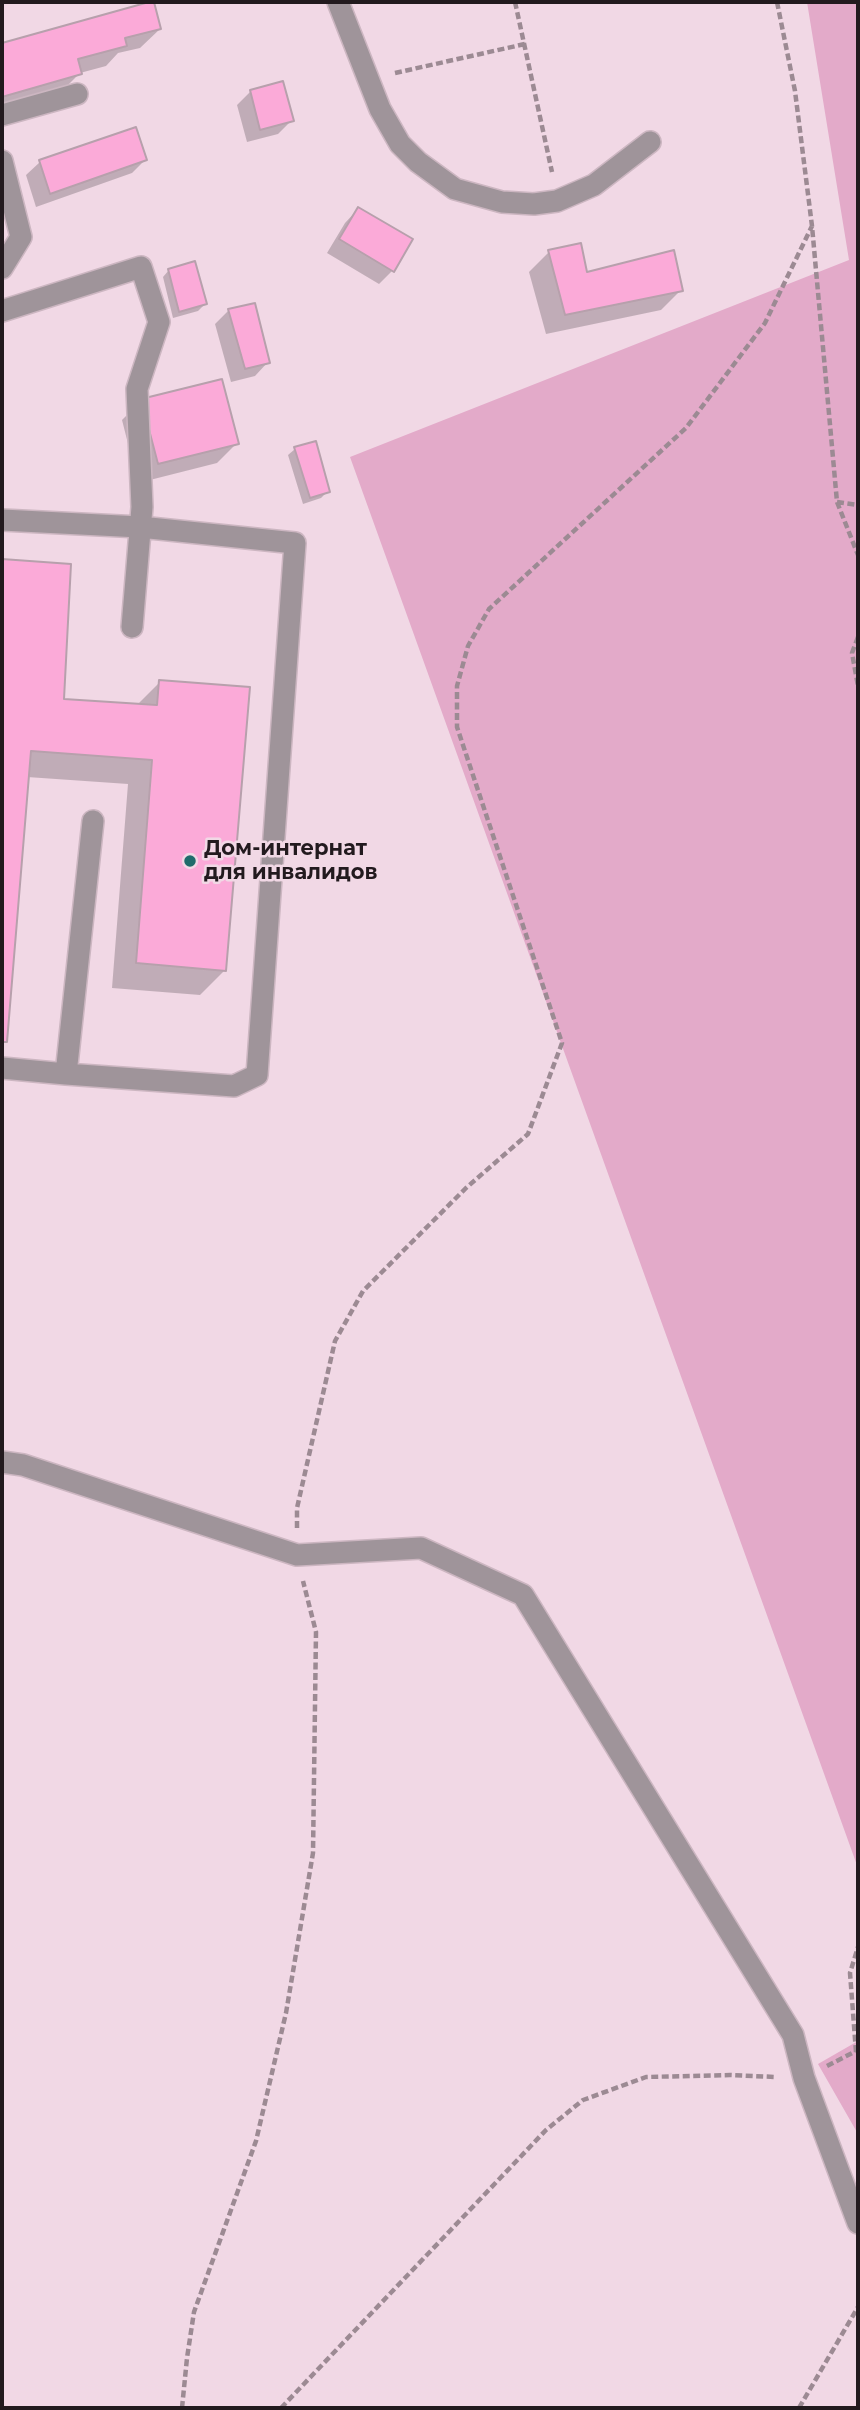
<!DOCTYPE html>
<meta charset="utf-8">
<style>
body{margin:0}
#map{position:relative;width:860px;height:2410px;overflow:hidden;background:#f1d8e5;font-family:Montserrat,sans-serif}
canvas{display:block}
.frame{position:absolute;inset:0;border:4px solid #221a1e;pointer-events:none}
</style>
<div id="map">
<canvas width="860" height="2410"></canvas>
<div class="frame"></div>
</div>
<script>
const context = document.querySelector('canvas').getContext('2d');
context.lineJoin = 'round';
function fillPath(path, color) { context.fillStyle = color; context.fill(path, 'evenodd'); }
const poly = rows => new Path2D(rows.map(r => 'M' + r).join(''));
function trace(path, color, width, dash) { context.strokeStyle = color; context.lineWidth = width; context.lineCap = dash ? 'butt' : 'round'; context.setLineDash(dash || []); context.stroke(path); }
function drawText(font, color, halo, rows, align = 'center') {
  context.font = font + ' Montserrat,sans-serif'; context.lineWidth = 5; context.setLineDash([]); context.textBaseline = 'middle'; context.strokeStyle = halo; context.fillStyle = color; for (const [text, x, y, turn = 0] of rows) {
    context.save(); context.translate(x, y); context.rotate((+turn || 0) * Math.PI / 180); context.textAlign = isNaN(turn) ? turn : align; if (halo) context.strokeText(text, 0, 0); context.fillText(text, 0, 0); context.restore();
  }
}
fillPath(poly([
 [807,2,858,2,858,1868,350,457,849,260],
 [858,2041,858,2134,818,2064]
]), '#e3aac9');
fillPath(poly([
 [152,3,160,29,140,48,118,53,106,66,80,73,60,93,2,110,2,45],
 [251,91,292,120,278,134,247,142,237,105],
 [145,160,132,173,36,207,26,175,40,162],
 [358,209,393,270,379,284,327,253,345,223],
 [549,252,585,274,681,290,661,310,546,334,529,272],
 [169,270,205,304,198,311,173,318,163,277],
 [229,310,268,362,255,376,231,382,215,324],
 [142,400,237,443,217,463,138,483,122,420],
 [314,443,328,491,321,498,303,504,288,455,295,449],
 [2,560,69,565,62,700,136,706,160,682,225,970,200,995,112,988,128,784,27,777,5,1041,2,1045]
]), '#0003');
const building = poly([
 [149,2,154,2,161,29,125,38,127,46,78,59,82,74,2,97,2,43,149,2],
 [283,81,294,121,260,130,250,90,283,81],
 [136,127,147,160,50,194,39,160,136,127],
 [358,207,413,239,394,272,339,239,358,207],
 [581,243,587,272,674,250,683,291,565,315,548,250,581,243],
 [195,261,207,304,179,312,168,269,195,261],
 [255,303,270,363,245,369,228,309,255,303],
 [222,379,239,444,158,464,141,399,222,379],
 [316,441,330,492,310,498,294,447,316,441],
 [2,559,71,564,64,699,157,705,159,680,250,687,226,971,136,963,152,760,31,751,7,1042,2,1042,2,559]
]);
fillPath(building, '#fbaad8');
trace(building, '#b7a0ac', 2);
const lane = poly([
 [338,2,380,109,400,144,418,162,455,189,502,202,534,204,557,201,594,185,650,142],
 [2,115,77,94],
 [2,161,21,237,2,268],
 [2,311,141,267,159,322,137,389,142,507,132,627],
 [2,520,140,527,295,543,257,1075,234,1086,66,1074],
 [2,1068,66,1074,93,821]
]);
const street = poly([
 [2,1462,23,1465,297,1555,421,1548,523,1595,793,2035,804,2078,858,2223]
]);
trace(lane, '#ccb6c1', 24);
trace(street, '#ccb6c1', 24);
trace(poly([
 [515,2,552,172],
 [777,2,795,91,812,226,837,502,858,555],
 [395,73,525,44],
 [837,502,858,505],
 [858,637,852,653,858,686],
 [297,1528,297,1508,335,1341,363,1291,466,1188,528,1134,562,1043,457,727,457,686,468,646,489,609,686,428,765,323,812,226],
 [856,2052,850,1973,858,1947],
 [827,2066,858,2050],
 [182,2408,187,2358,194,2312,256,2141,286,2013,313,1853,316,1632,303,1581],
 [281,2408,546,2130,583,2100,646,2077,730,2075,776,2077],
 [799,2408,858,2307]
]), '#9c8a93', 4.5, [7, 3.5]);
trace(lane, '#9f949a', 21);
trace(street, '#9f949a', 21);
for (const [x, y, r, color] of [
 [190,861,7,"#1f6b6b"]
]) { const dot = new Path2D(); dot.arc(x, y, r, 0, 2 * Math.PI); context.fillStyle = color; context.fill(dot); trace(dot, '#f1d8e5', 2.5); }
drawText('bold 21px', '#221a1e', '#f1d8e5', [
 ["Дом-интернат",204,849],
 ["для инвалидов",204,873]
], 'left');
</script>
